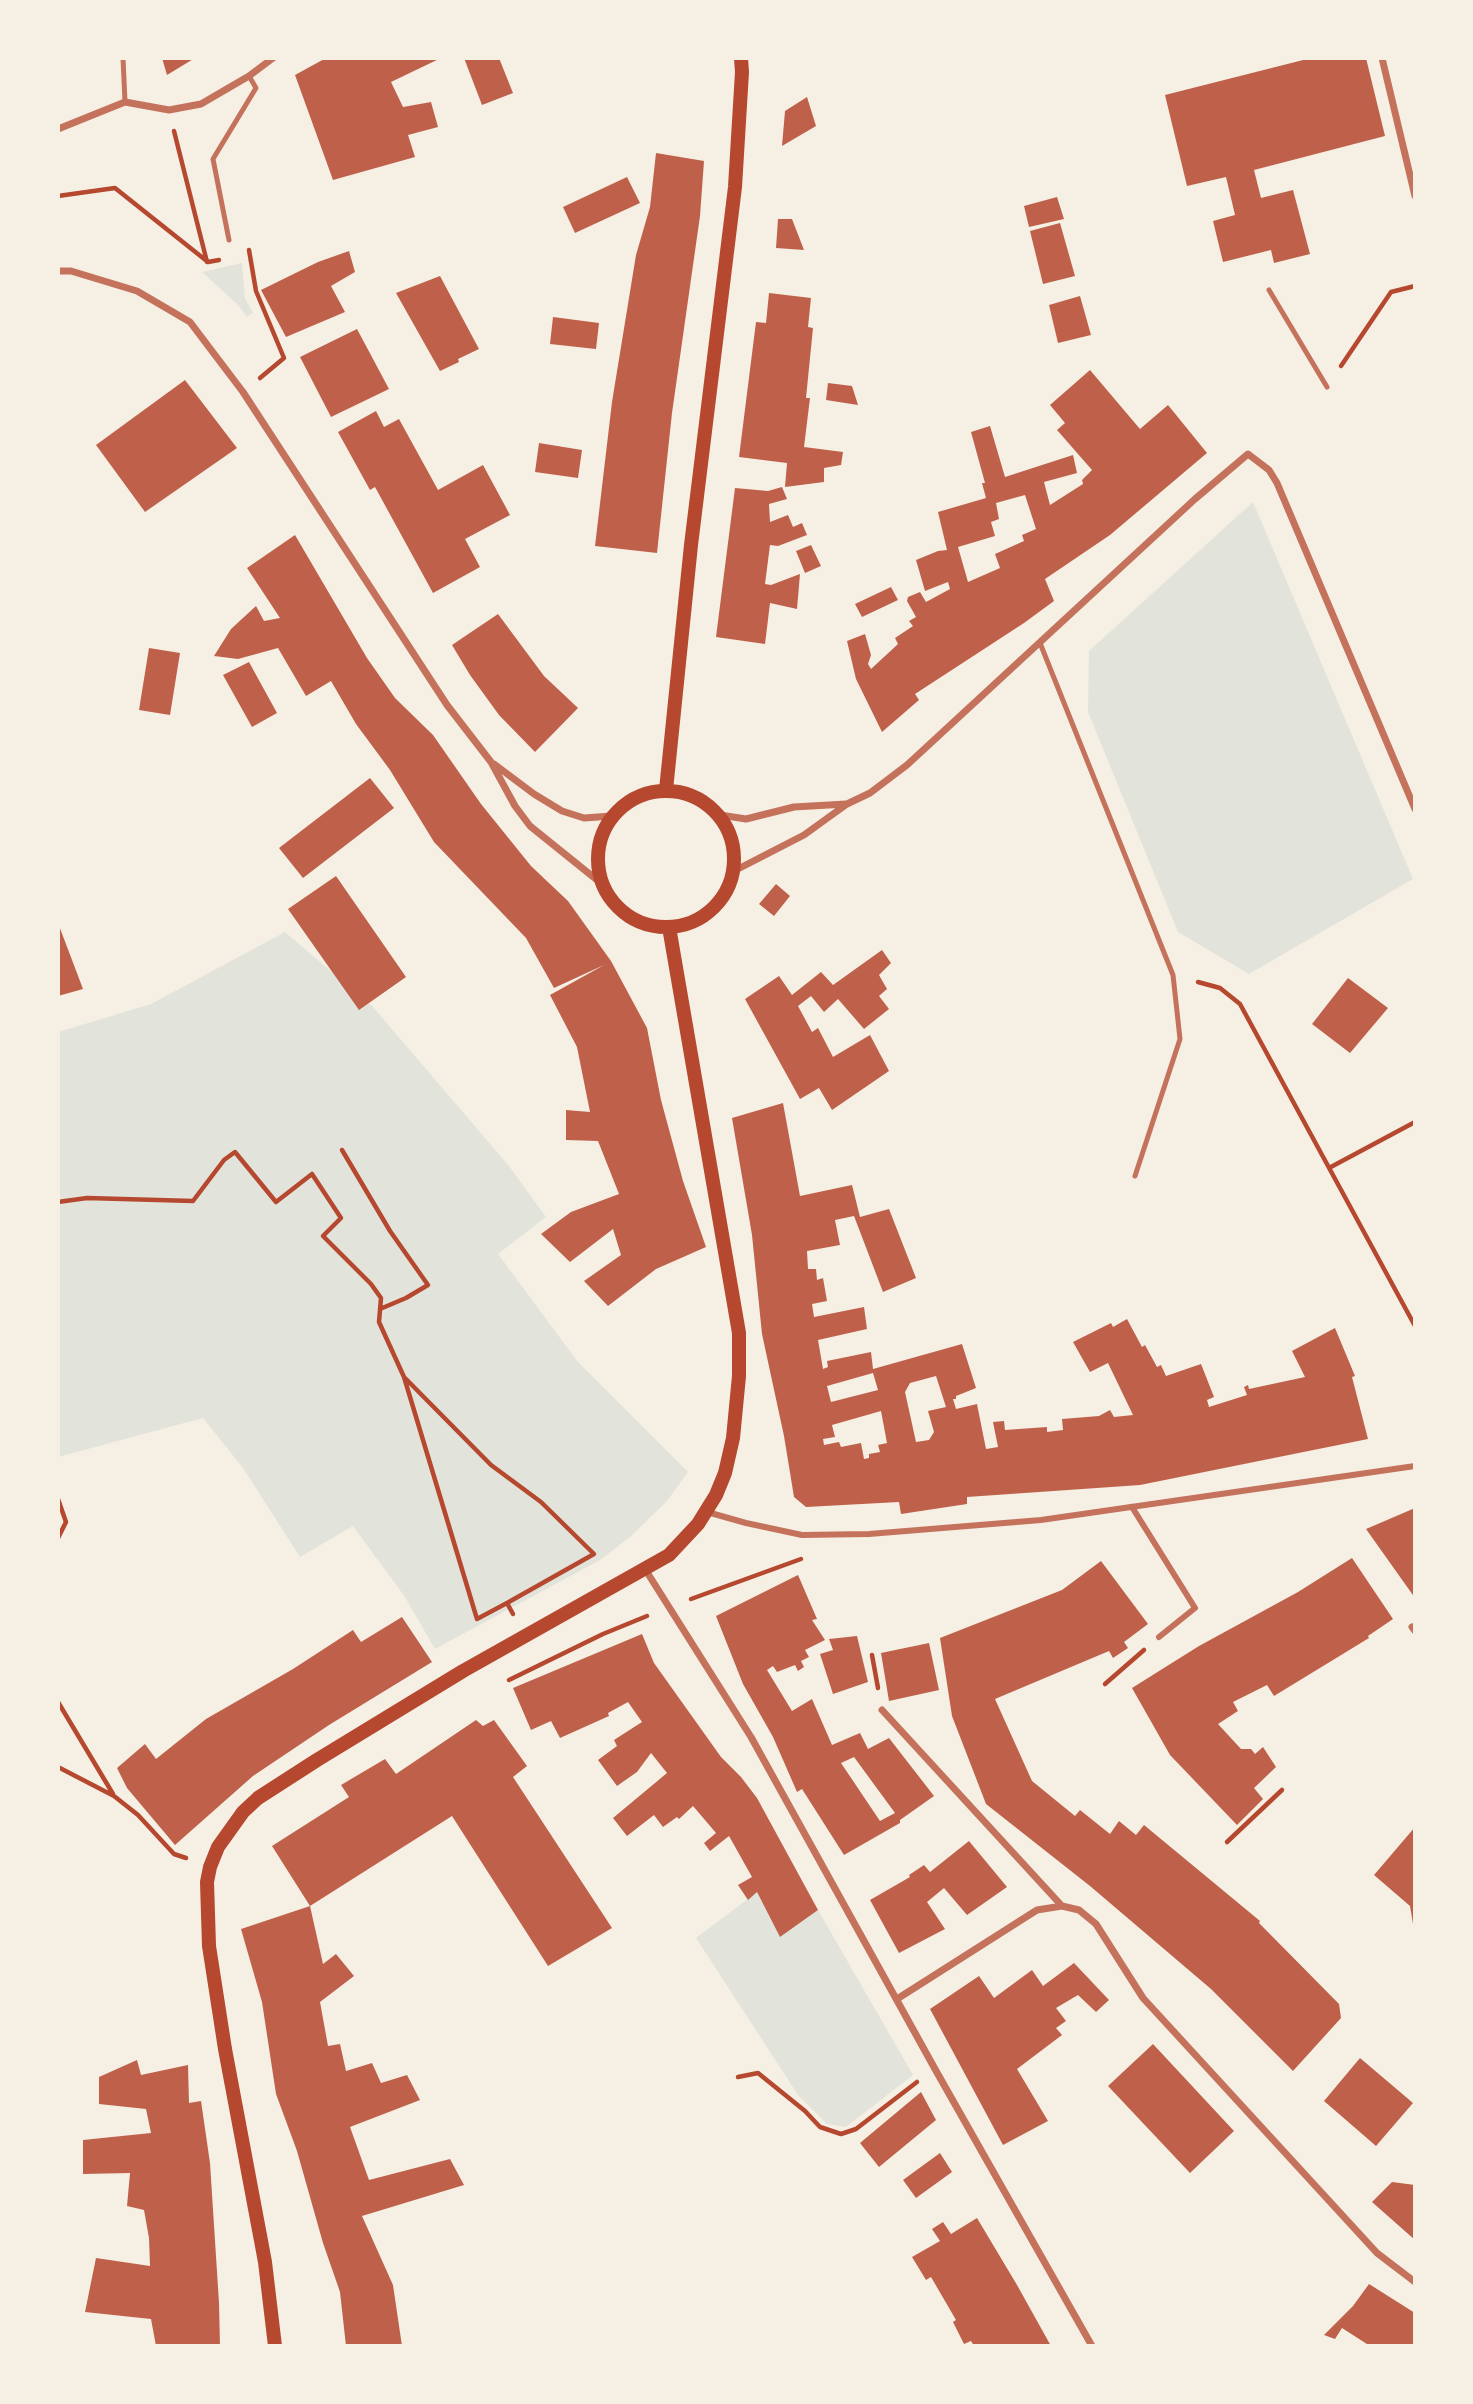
<!DOCTYPE html>
<style>
body{margin:0}
#map{position:relative;width:1473px;height:2404px;overflow:hidden;background:#f6efe4;font-family:Overpass,sans-serif}
canvas{display:block}
.frame{position:absolute;inset:0;border:60px solid #f6efe4;pointer-events:none}
</style>
<div id="map">
<canvas width="1473" height="2404"></canvas>
<div class="frame"></div>
</div>
<script>
const context = document.querySelector('canvas').getContext('2d');
context.lineJoin = 'round';
function fillPath(path, color) { context.fillStyle = color; context.fill(path, 'evenodd'); }
const poly = rows => new Path2D(rows.map(r => 'M' + r).join(''));
function trace(path, color, width, dash) { context.strokeStyle = color; context.lineWidth = width; context.lineCap = dash ? 'butt' : 'round'; context.setLineDash(dash || []); context.stroke(path); }
fillPath(poly([
 [242,263,245,298,253,313,247,317,238,305,202,272],
 [1253,502,1413,879,1249,974,1178,932,1088,712,1089,651],
 [285,932,373,1007,509,1166,546,1217,498,1254,578,1362,688,1472,667,1501,630,1537,600,1560,435,1649,405,1597,353,1526,300,1557,243,1468,203,1418,58,1457,58,1032,151,1004],
 [757,1892,780,1937,818,1910,913,2075,846,2127,827,2124,798,2095,696,1938]
]), '#e2e4dc');
fillPath(poly([
 [162,58,195,58,167,75],
 [326,58,441,58,391,82,403,107,431,102,438,127,408,135,415,157,333,180,295,75],
 [464,58,499,58,513,93,482,105],
 [1311,58,1366,58,1385,136,1254,170,1261,198,1293,190,1310,254,1274,263,1271,250,1223,262,1213,221,1235,215,1226,177,1187,186,1165,95],
 [807,97,816,126,782,146,785,111],
 [656,153,704,161,700,216,672,413,657,553,595,546,612,402,636,255,650,207],
 [627,177,640,203,575,233,563,207],
 [1057,197,1064,219,1029,227,1024,206],
 [778,219,792,219,804,250,776,248],
 [1060,223,1075,276,1043,284,1030,231],
 [349,251,355,272,331,286,345,312,286,337,261,290,318,262],
 [440,276,479,349,458,359,459,362,440,371,396,293],
 [769,293,811,298,808,327,813,328,806,398,810,398,804,447,843,452,841,465,824,468,824,482,785,487,787,463,739,457,756,322,766,323],
 [1080,296,1091,335,1058,343,1049,305],
 [553,317,599,323,596,349,550,344],
 [357,329,389,389,331,417,300,357],
 [1090,370,1140,429,1168,405,1207,453,1110,535,1045,579,1054,601,1024,623,915,694,919,700,882,732,856,679,847,641,865,634,871,655,868,664,871,669,898,644,895,638,913,626,909,621,916,617,907,601,908,597,920,592,926,602,950,589,948,582,925,591,916,560,938,551,947,550,938,512,986,498,982,483,985,483,971,432,990,426,1005,477,1073,455,1077,473,1044,482,1050,505,1083,484,1082,480,1092,470,1057,430,1065,423,1050,405],
 [1025,495,1036,529,1022,535,1024,541,995,554,1000,568,968,582,958,547,995,536,991,522,999,519,996,503],
 [185,380,237,448,145,512,96,445],
 [828,383,852,386,858,405,826,400],
 [376,411,384,427,399,419,438,490,483,465,510,515,465,539,480,567,433,593,375,487,370,490,338,432],
 [539,443,582,450,578,478,535,472],
 [782,487,787,499,769,504,770,522,788,515,793,527,802,523,807,535,778,546,770,545,765,584,771,585,800,574,797,609,770,603,765,644,716,637,735,488,768,491],
 [295,535,367,658,395,698,433,735,481,804,531,866,568,901,611,961,647,1028,661,1100,683,1181,706,1247,656,1269,608,1306,584,1281,621,1255,613,1229,570,1262,541,1234,571,1212,619,1194,598,1141,566,1140,566,1110,590,1112,577,1047,550,995,604,965,554,988,526,938,434,842,390,770,356,724,331,681,306,696,278,648,238,659,214,656,231,629,256,606,264,621,280,618,247,568],
 [811,545,821,566,805,573,796,551],
 [891,587,898,600,862,617,855,604],
 [498,614,544,676,578,708,535,752,499,715,470,675,452,645],
 [149,648,180,653,170,715,139,710],
 [249,662,277,713,252,727,223,675],
 [370,778,394,808,303,878,279,848],
 [336,876,406,977,359,1010,288,909],
 [776,884,790,896,774,916,759,904],
 [58,923,83,989,58,996],
 [882,950,891,963,879,975,887,989,879,996,889,1009,864,1029,838,999,824,1012,811,996,798,1006,812,1032,818,1028,833,1057,870,1035,889,1071,832,1110,819,1088,800,1099,745,999,779,976,792,995,821,972,833,985],
 [1348,978,1388,1008,1350,1053,1312,1024],
 [783,1103,800,1196,852,1185,860,1217,889,1209,916,1278,883,1292,854,1216,835,1220,840,1245,807,1251,808,1269,816,1269,817,1280,823,1278,827,1301,812,1304,814,1317,864,1307,867,1329,818,1340,823,1369,828,1367,827,1361,871,1352,873,1369,962,1344,976,1388,956,1396,956,1399,953,1399,956,1409,977,1404,986,1449,998,1447,993,1422,1004,1421,1005,1430,1047,1427,1047,1432,1063,1430,1062,1419,1099,1416,1110,1410,1114,1417,1133,1415,1108,1363,1090,1372,1073,1342,1111,1323,1113,1327,1127,1319,1142,1347,1145,1345,1157,1367,1161,1365,1166,1376,1201,1364,1214,1397,1207,1400,1209,1407,1247,1395,1244,1387,1248,1385,1249,1389,1305,1377,1292,1351,1335,1328,1355,1376,1352,1377,1368,1439,1140,1485,967,1497,967,1504,901,1514,899,1502,806,1507,794,1497,784,1436,762,1334,752,1235,732,1118],
 [873,1373,878,1390,831,1402,827,1386],
 [936,1376,946,1407,928,1411,934,1432,929,1440,916,1442,905,1392,910,1383],
 [881,1411,887,1443,878,1445,880,1452,869,1454,869,1458,864,1459,861,1443,841,1447,839,1442,824,1445,823,1439,835,1437,832,1425],
 [1415,1508,1415,1598,1366,1529],
 [1352,1558,1393,1619,1368,1636,1369,1638,1274,1696,1267,1685,1233,1702,1238,1711,1218,1724,1241,1749,1251,1749,1255,1754,1263,1747,1276,1767,1254,1788,1263,1799,1237,1825,1170,1755,1132,1688,1199,1646,1298,1592],
 [1101,1561,1148,1624,1124,1642,1128,1648,1113,1658,1109,1651,995,1699,1032,1781,1075,1816,1080,1810,1110,1834,1119,1821,1136,1835,1144,1825,1260,1921,1259,1923,1339,2004,1341,2018,1293,2071,1211,1989,1090,1886,986,1804,952,1716,940,1638,1062,1590],
 [798,1575,817,1619,812,1620,825,1640,805,1650,809,1657,801,1661,804,1667,798,1671,795,1665,777,1672,773,1666,767,1670,792,1711,812,1699,832,1745,860,1733,868,1749,889,1738,934,1796,900,1820,900,1823,844,1855,802,1789,797,1792,773,1737,743,1684,716,1616],
 [854,1757,895,1813,880,1821,841,1763],
 [402,1617,432,1662,329,1725,253,1776,175,1845,127,1788,117,1768,145,1744,156,1759,206,1719,293,1669,353,1630,361,1642],
 [642,1634,654,1663,721,1757,741,1777,757,1798,818,1910,780,1937,757,1892,748,1900,738,1885,752,1877,729,1836,710,1851,704,1843,716,1833,693,1806,679,1819,677,1817,663,1827,654,1815,627,1836,613,1818,667,1773,651,1753,637,1772,617,1786,598,1760,617,1746,614,1740,642,1722,628,1702,608,1713,609,1716,560,1738,551,1721,531,1730,513,1688],
 [857,1636,868,1682,833,1694,820,1654,833,1650,829,1639],
 [929,1643,939,1690,889,1701,881,1653],
 [476,1720,483,1726,494,1720,527,1766,513,1777,612,1928,548,1966,452,1816,310,1906,272,1846,349,1797,341,1785,385,1759,396,1774],
 [1415,1827,1415,1930,1414,1930,1410,1906,1374,1875],
 [969,1841,1007,1887,967,1915,944,1888,927,1902,945,1929,899,1953,870,1900,910,1877,909,1875,924,1865,930,1872],
 [310,1906,323,1964,336,1954,354,1976,320,2002,328,2046,340,2044,346,2071,372,2063,381,2083,407,2075,420,2100,350,2127,369,2180,450,2159,464,2185,362,2216,393,2285,402,2346,346,2346,340,2292,323,2243,297,2151,276,2094,262,2002,241,1929],
 [1074,1963,1109,2000,1096,2012,1078,1995,1056,2008,1066,2021,1056,2028,1062,2035,1017,2069,1048,2121,1003,2145,930,2009,979,1976,994,1998,1032,1970,1043,1986],
 [1153,2044,1234,2131,1190,2173,1108,2086],
 [1360,2058,1413,2103,1376,2146,1324,2101],
 [137,2060,141,2075,188,2065,189,2103,201,2101,210,2163,219,2303,220,2346,156,2346,151,2319,85,2312,96,2258,150,2266,149,2238,144,2210,127,2206,130,2173,83,2174,83,2140,151,2133,146,2109,99,2104,99,2077],
 [921,2092,936,2120,879,2167,860,2143],
 [940,2153,952,2172,916,2198,903,2180],
 [1392,2182,1415,2185,1415,2240,1372,2202],
 [977,2218,1017,2285,1051,2346,974,2346,971,2341,964,2344,953,2322,956,2320,931,2277,926,2280,912,2257,940,2241,932,2229,943,2222,951,2234],
 [1369,2284,1415,2313,1415,2346,1370,2346,1342,2328,1335,2339,1324,2335,1353,2306]
]), '#bf614a');
trace(poly([
 [174,131,207,262],
 [58,196,115,188,208,262,219,260],
 [249,250,256,291,284,358,260,378],
 [1341,366,1391,292,1415,286],
 [1198,982,1220,988,1240,1004,1415,1326],
 [342,1150,390,1231,428,1285,406,1298,380,1309],
 [1329,1168,1415,1122],
 [58,1202,87,1198,193,1201,224,1160,235,1152,276,1202,312,1174,341,1218,323,1236,371,1284,381,1298,379,1322,404,1377,477,1619,507,1603,513,1614],
 [405,1378,491,1465,541,1502,594,1554,507,1603],
 [58,1499,66,1522,58,1538],
 [691,1599,801,1559],
 [872,1655,878,1688],
 [509,1680,603,1634,647,1616],
 [1105,1684,1144,1650],
 [58,1702,113,1794],
 [58,1767,114,1796,138,1815,174,1854,186,1858],
 [1227,1842,1282,1790],
 [738,2077,758,2073,805,2111,820,2127,841,2134,856,2129,917,2082]
]), '#b5482f', 4.5);
trace(poly([
 [123,58,125,102],
 [229,240,213,159,256,88,249,76],
 [1269,290,1327,387],
 [1040,643,1173,975,1180,1039,1135,1176]
]), '#c5725c', 5);
trace(poly([
 [1132,1507,1195,1608,1159,1637],
 [707,1512,746,1523,802,1535,869,1534,1041,1520,1415,1466]
]), '#c5725c', 6);
trace(poly([
 [1382,58,1415,196],
 [58,129,125,102,169,110,201,104,249,76,273,58],
 [58,271,71,271,137,291,190,322,243,392,447,705,491,762,515,806,530,826,602,884],
 [494,764,534,794,562,811,584,818,612,816],
 [720,815,746,819,794,807,846,804],
 [734,871,804,835,847,804,870,793,907,765,1195,499,1248,454,1269,470,1277,483,1415,809],
 [645,1569,751,1737,935,2069,1092,2346],
 [1412,1627,1415,1631],
 [882,1710,1062,1906],
 [897,1999,1037,1910,1062,1906,1079,1910,1096,1924,1143,1998,1377,2253,1415,2282]
]), '#c5725c', 7);
trace(poly([
 [666,790,691,545,735,187,742,72,741,58],
 '598 859a68 68 0 1 1 136 0a68 68 0 1 1-136 0Z',
 [275,2346,265,2262,225,2049,209,1946,207,1882,210,1867,218,1847,243,1812,258,1798,317,1760,463,1671,669,1555,698,1524,716,1495,725,1473,733,1438,739,1376,739,1333,669,927]
]), '#b5482f', 14);
</script>
